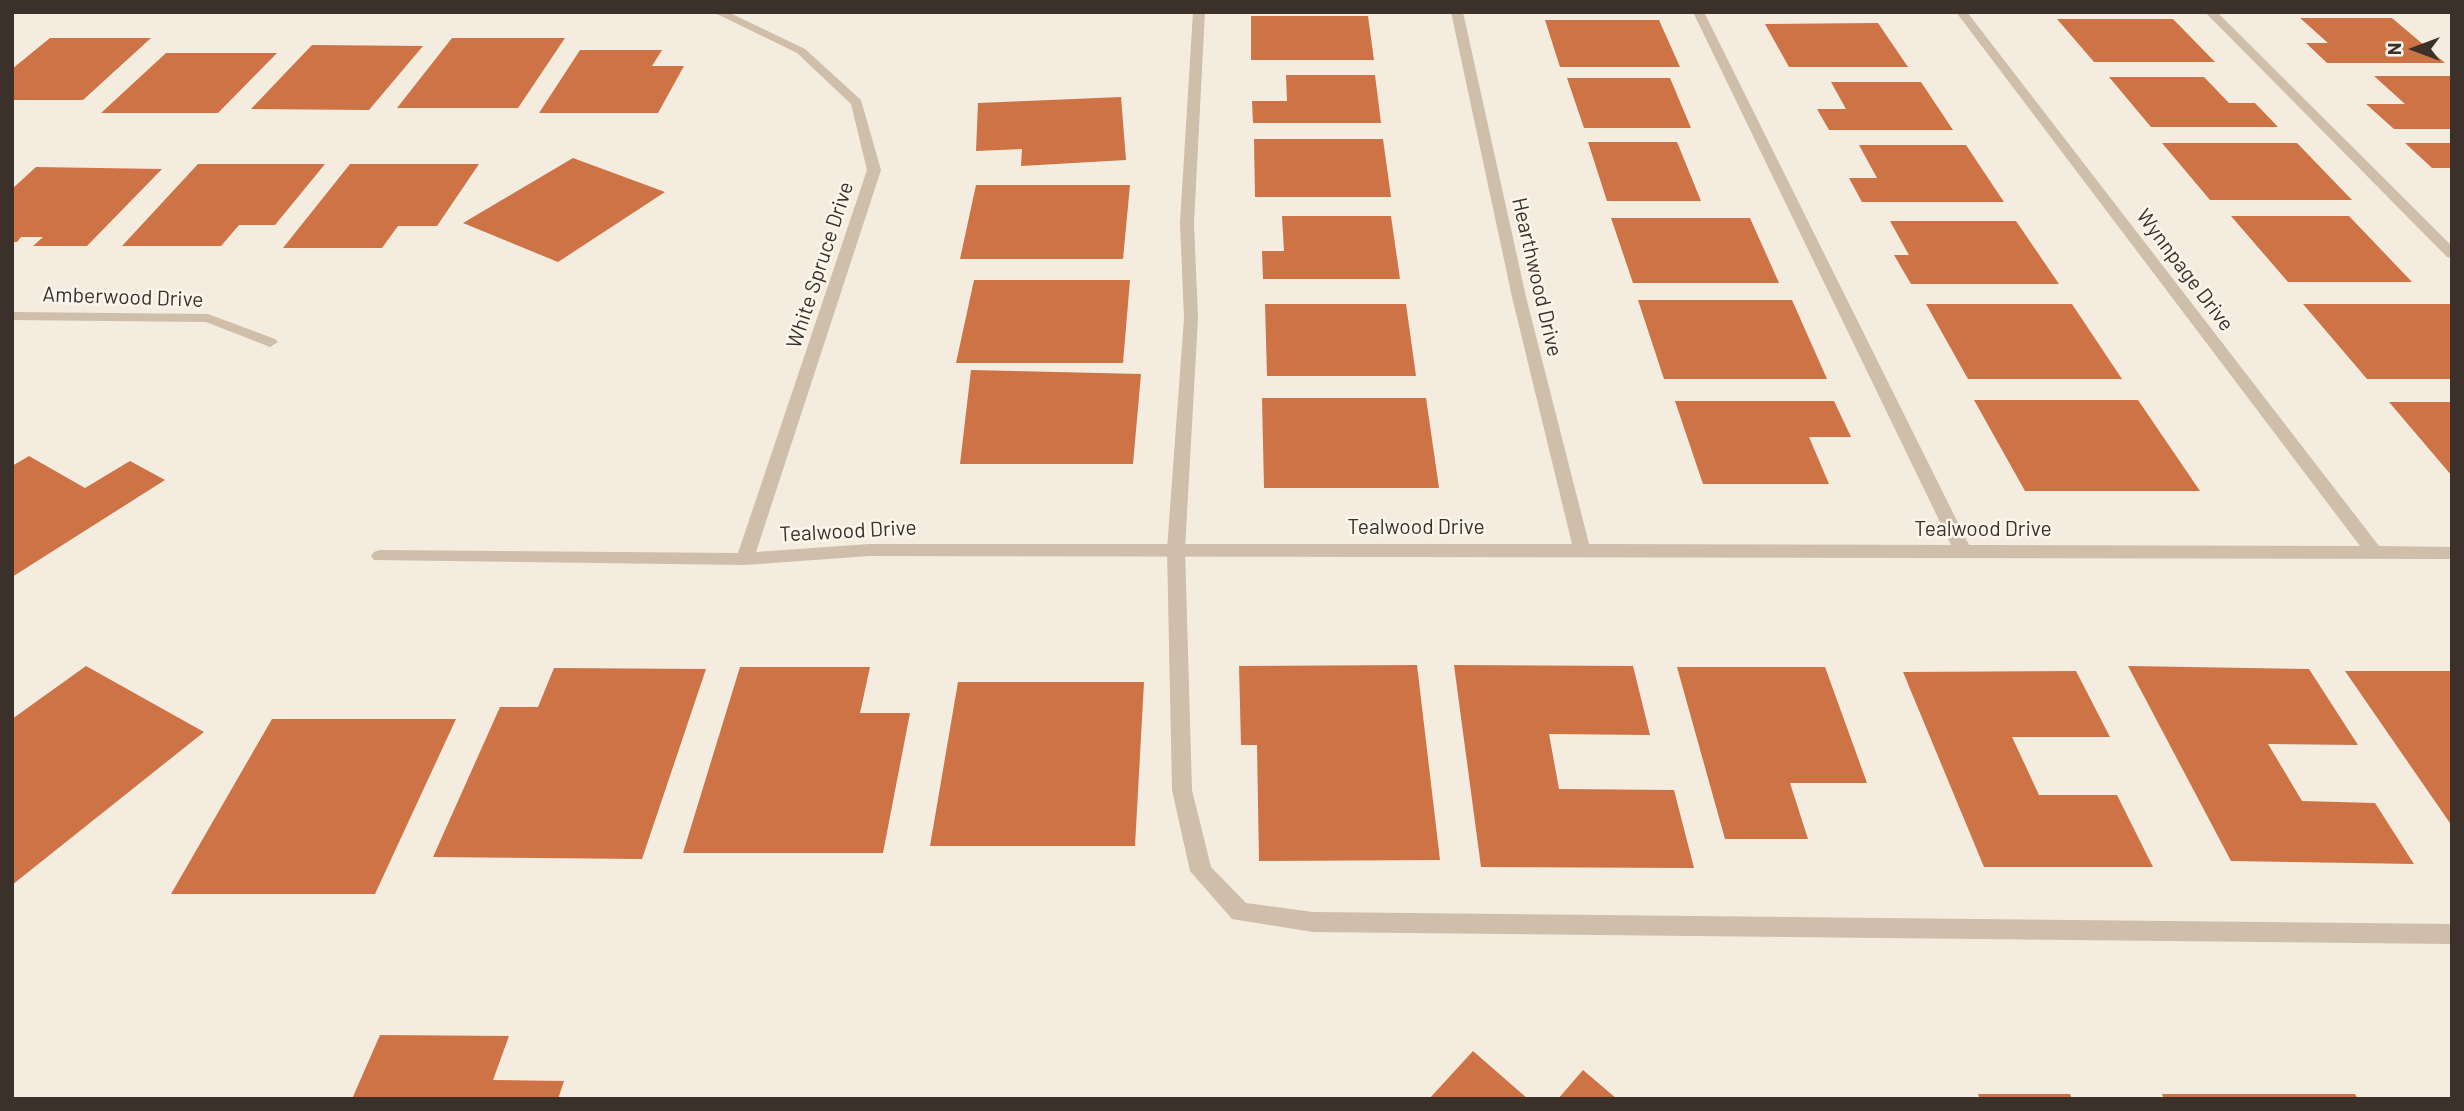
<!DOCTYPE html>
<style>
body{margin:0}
#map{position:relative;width:2464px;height:1111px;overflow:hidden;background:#f4ecdf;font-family:Barlow,sans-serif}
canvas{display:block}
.frame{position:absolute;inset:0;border:14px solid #3b312a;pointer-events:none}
.north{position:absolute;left:2380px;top:14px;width:70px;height:70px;-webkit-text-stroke:5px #fbf6ec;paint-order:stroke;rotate:270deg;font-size:19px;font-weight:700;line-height:28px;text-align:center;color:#3b312a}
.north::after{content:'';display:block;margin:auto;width:24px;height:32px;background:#3b312a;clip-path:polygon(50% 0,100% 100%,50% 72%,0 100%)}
</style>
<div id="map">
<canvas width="2464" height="1111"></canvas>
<div class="frame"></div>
<div class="north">N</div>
</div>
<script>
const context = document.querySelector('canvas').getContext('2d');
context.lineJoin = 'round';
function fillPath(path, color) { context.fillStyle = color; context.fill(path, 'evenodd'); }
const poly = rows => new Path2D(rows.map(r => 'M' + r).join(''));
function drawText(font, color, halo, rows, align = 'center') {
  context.font = font + ' Barlow,sans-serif'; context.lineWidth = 5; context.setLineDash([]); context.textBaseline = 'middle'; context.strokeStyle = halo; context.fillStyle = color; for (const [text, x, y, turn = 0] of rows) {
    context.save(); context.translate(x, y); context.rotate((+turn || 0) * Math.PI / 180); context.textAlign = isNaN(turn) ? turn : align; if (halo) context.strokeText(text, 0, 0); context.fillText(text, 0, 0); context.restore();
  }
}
fillPath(poly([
 [1251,16,1368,16,1374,60,1251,60],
 [2300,18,2392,18,2445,63,2327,63,2306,43,2328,43],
 [2057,19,2173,19,2215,62,2094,62],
 [1545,20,1659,20,1680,67,1560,67],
 [1878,23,1908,67,1789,67,1765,24],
 [50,38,151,38,83,100,12,100,12,69],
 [452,38,565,38,518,108,397,108],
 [312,45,423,46,369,110,251,109],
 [580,50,662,50,652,66,684,66,658,113,539,113],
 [166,53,277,53,218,113,101,113],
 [1286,75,1375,75,1381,123,1253,123,1252,101,1287,101],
 [2374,76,2452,76,2452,129,2394,129,2366,104,2405,104],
 [2109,77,2204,77,2229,103,2255,103,2278,127,2151,127],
 [1567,78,1670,78,1691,128,1584,128],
 [1831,82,1921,82,1953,130,1829,130,1817,109,1846,109],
 [1121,97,1126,160,1021,166,1022,149,976,151,978,103],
 [1254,139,1383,139,1391,197,1255,197],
 [1588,142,1677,142,1701,201,1607,201],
 [2162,143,2297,143,2352,200,2210,200],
 [2405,143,2452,143,2452,168,2432,168],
 [1859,145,1966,145,2004,202,1862,202,1849,178,1877,178],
 [573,158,665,192,558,262,463,223],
 [198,164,325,164,275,225,239,225,221,246,122,246],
 [350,164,479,164,437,226,398,226,382,248,283,248],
 [36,167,162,169,87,246,33,246,43,237,21,237,17,242,12,242,12,189],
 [976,185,1130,185,1123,259,960,259],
 [1282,216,1391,216,1400,279,1263,279,1262,251,1284,251],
 [2231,216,2349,216,2412,282,2288,282],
 [1611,218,1750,218,1779,283,1633,283],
 [1890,221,2016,221,2059,284,1911,284,1894,255,1909,255],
 [974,280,1130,280,1123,363,956,363],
 [1638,300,1792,300,1827,379,1664,379],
 [1265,304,1406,304,1416,376,1267,376],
 [1926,304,2072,304,2122,379,1968,379],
 [2303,304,2452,304,2452,379,2367,379],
 [971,370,1141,374,1133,464,960,464],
 [1262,398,1426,398,1439,488,1264,488],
 [1974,400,2138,400,2200,491,2025,491],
 [1675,401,1834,401,1851,437,1809,437,1829,484,1703,484],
 [2389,402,2452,402,2452,476],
 [29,456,85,488,130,461,165,480,12,577,12,466],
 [1417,665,1440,860,1259,861,1257,745,1241,745,1239,666],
 [1454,665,1633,666,1650,735,1549,734,1559,789,1674,790,1694,868,1481,867],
 [86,666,204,732,12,885,12,719],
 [2128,666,2309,669,2358,745,2268,744,2302,801,2375,803,2414,864,2231,861],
 [740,667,870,667,860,713,910,713,883,853,683,853],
 [1677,667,1825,667,1867,783,1790,783,1808,839,1725,839],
 [554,668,706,669,642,859,433,857,500,707,538,707],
 [2076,671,2110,737,2012,737,2039,795,2117,795,2153,867,1984,867,1903,672],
 [2345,671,2452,671,2452,826],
 [958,682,1144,682,1135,846,930,846],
 [272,719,456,719,375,894,171,894],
 [380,1035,509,1036,493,1080,564,1081,558,1099,352,1099],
 [1473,1051,1528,1099,1429,1099],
 [1583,1070,1617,1099,1558,1099],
 [1978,1094,2070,1094,2072,1099,1980,1099],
 [2162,1094,2355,1094,2358,1099,2164,1099]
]), '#cd7345');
fillPath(poly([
 [1193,12,1205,12,1194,223,1198,318,1185,549,1192,790,1211,867,1246,903,1313,912,2452,924,2452,944,1313,932,1232,919,1190,871,1172,790,1167,549,1184,318,1180,223,1193,12],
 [1693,12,1704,12,1972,551,1969,555,1963,557,1957,555,1954,551,1693,12],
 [2205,12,2217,12,2452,246,2452,258,2447,257,2205,12]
]), '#cebeaa');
fillPath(poly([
 [713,12,728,12,805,49,861,100,881,170,756,552,869,544,1572,544,1512,297,1451,12,1463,12,1526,297,1589,544,2360,546,1956,12,1967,12,2379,546,2452,547,2452,559,869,556,745,565,374,560,371,556,374,552,380,550,738,553,867,170,851,104,797,53,713,12],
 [12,312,208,314,275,339,278,342,270,347,265,345,206,322,12,320,12,312]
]), '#cebeaa');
drawText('21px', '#3b312a', '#fbf6ec', [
 ["White Spruce Drive",820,265,-72],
 ["Wynnpage Drive",2185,270,53],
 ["Hearthwood Drive",1537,277,77],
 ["Amberwood Drive",123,297,2],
 ["Tealwood Drive",1416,527],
 ["Tealwood Drive",1983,529],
 ["Tealwood Drive",848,531,-3]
]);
</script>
